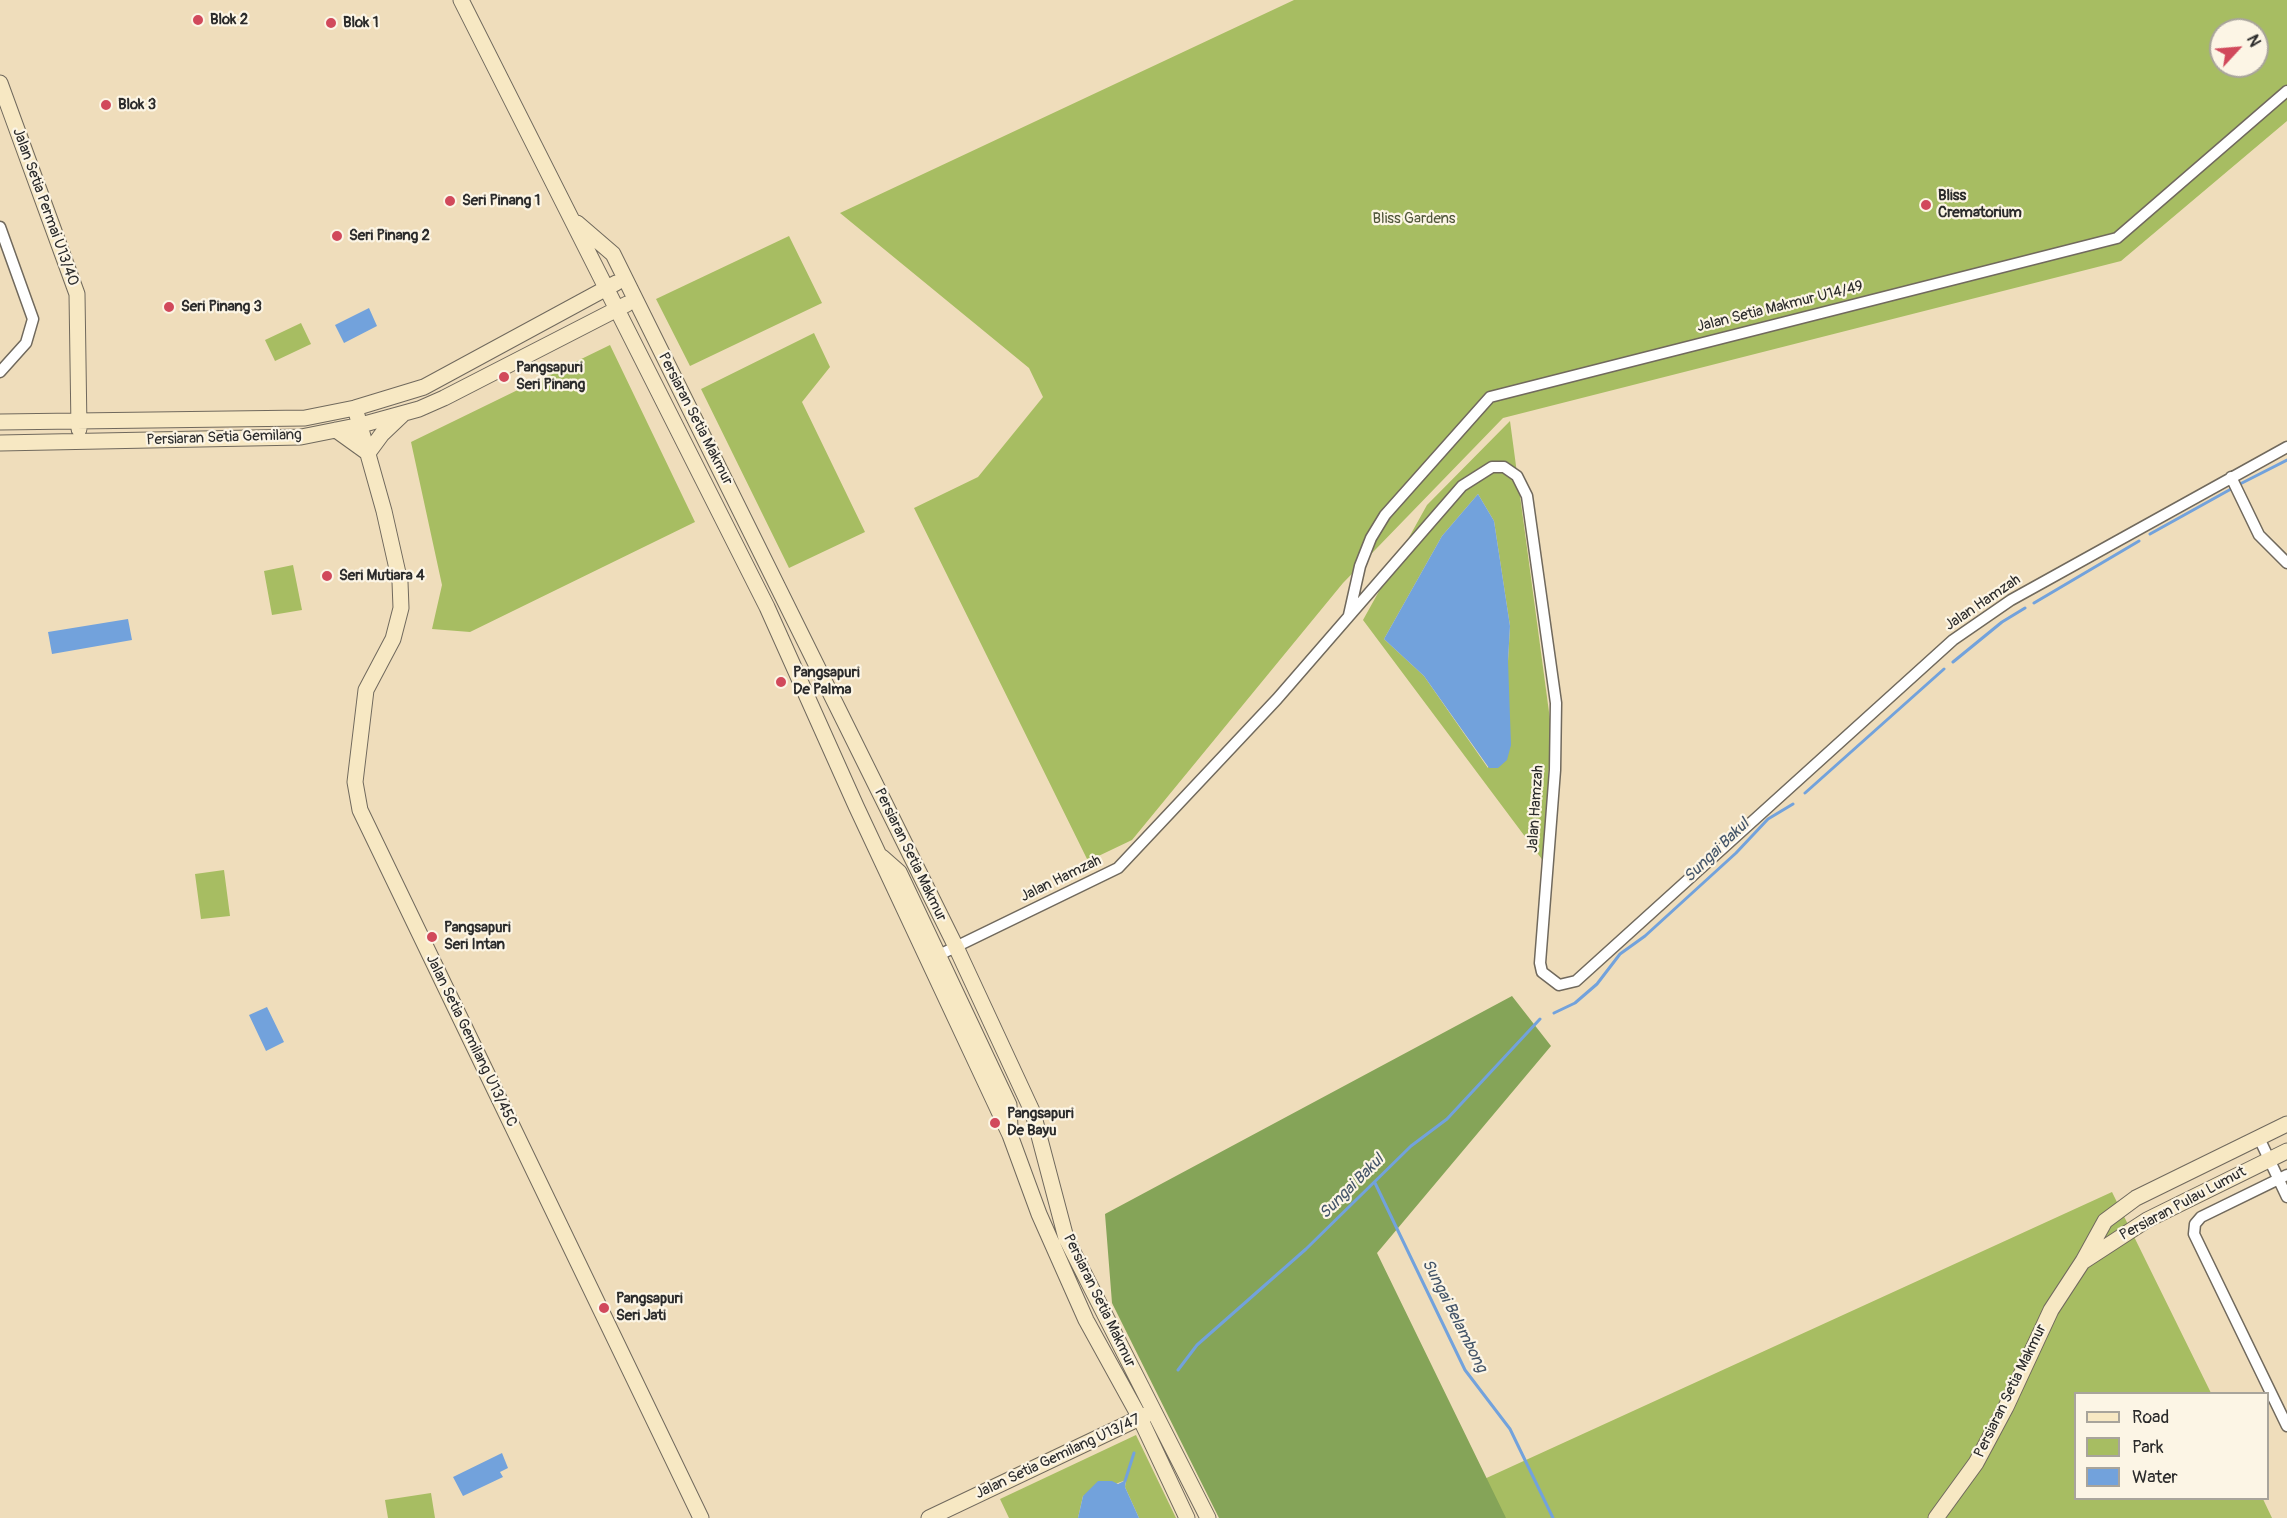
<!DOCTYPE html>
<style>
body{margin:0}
#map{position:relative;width:2287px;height:1518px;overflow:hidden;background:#efddbb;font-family:Pangolin,sans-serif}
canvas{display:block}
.legend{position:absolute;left:2074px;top:1392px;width:195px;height:108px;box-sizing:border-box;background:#fcf5e5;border:2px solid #a8a49b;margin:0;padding:8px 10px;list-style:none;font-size:18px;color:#2b2b2b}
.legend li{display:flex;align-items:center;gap:12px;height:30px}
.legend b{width:30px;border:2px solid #a8a49b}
.north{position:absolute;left:2209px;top:18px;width:60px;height:60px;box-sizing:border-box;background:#fcf5e5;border:2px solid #a8a49b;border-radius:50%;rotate:64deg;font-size:16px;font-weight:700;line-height:24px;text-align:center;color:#2b2b2b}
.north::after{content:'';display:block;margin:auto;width:21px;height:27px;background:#d1495b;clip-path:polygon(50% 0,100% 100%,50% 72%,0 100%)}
</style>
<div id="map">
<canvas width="2287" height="1518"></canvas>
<ul class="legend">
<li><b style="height:8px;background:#f7e8c3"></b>Road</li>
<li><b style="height:16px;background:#a7bd62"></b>Park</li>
<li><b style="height:16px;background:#72a2dc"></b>Water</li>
</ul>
<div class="north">N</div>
</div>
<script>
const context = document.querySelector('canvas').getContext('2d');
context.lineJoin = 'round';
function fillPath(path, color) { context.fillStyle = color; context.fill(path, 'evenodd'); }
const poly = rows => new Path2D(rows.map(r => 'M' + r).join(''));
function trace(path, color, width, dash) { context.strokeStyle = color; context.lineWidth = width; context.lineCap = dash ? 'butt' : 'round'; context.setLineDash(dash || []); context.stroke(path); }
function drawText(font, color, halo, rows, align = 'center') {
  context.font = font + ' Pangolin,sans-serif'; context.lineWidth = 4.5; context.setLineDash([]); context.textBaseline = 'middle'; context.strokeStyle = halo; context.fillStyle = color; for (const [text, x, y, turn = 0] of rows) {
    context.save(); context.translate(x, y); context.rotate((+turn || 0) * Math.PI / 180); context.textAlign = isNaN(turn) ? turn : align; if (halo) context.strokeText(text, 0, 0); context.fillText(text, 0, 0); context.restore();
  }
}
fillPath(poly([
 [1294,0,2287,0,2287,121,2121,261,1503,418,1343,583,1132,840,1088,861,914,508,978,477,1043,397,1029,368,840,213],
 [2221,30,2257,30,2257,66,2221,66],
 [789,236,822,303,690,366,656,299],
 [301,323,311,344,275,361,265,340],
 [814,333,830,367,802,402,865,532,789,568,701,389],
 [610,345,695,522,470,632,432,629,442,585,411,442],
 [1510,421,1551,727,1544,862,1363,620,1427,505],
 [1478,494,1494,521,1510,626,1508,661,1488,768,1424,676,1384,639,1442,536],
 [293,565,302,610,272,615,264,571],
 [224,870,230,916,201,919,195,874],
 [2112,1192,2211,1393,2076,1394,2076,1498,2263,1499,2272,1518,1399,1518],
 [1136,1435,1176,1518,1139,1518,1125,1487,1126,1480,1083,1496,1078,1518,1009,1518,1000,1499],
 [431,1493,435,1518,388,1518,385,1500]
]), '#a7bd62');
fillPath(poly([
 [1512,996,1551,1046,1377,1253,1506,1518,1219,1518,1112,1303,1105,1214]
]), '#85a458');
fillPath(poly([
 [369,308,377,326,344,343,335,325],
 [1478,494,1494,521,1510,626,1508,661,1511,745,1507,760,1498,768,1489,768,1424,676,1384,639,1442,536],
 [128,619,132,640,52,654,48,632],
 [267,1007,284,1042,266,1051,249,1015],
 [502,1453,508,1468,500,1472,503,1477,463,1496,453,1477],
 [1126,1480,1125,1487,1139,1518,1078,1518,1083,1496,1098,1481,1112,1481,1118,1484]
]), '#72a2dc');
trace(poly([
 [2240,484,2287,460],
 [2150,534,2231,489],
 [2034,603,2139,541],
 [1953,662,2002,622,2025,608],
 [1805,793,1944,669],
 [1554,1013,1575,1003,1597,984,1620,954,1645,936,1736,853,1768,819,1793,804],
 [1375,1183,1465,1370,1510,1429,1553,1518],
 [1178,1370,1197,1345,1306,1249,1411,1146,1447,1119,1540,1019],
 [1125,1481,1134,1453]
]), '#72a2dc', 3);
const street = poly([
 [0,227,33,319,26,343,0,372],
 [2231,477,2259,535,2287,563],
 [1349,615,1360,566,1371,538,1385,515,1490,397,2117,238,2287,91],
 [939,955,1118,868,1277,699,1462,486,1492,467,1504,467,1517,476,1527,496,1556,703,1555,770,1540,963,1542,972,1559,985,1576,981,1953,640,2011,600,2287,447],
 [2259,1138,2287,1197],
 [2287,1175,2201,1217,2195,1224,2194,1234,2287,1426]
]);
const secondary = poly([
 [461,0,767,607,856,806,1010,1135,1039,1214,1086,1320,1140,1418,1187,1518],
 [0,83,77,294,79,429],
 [577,223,613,254,956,947,1033,1113,1066,1238,1208,1518],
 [355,408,384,511,400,582,401,608,393,639,366,690,355,782,360,810,701,1518],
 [0,422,305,418,355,408,424,387,616,283],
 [336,430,368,453],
 [0,443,301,437,361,425,419,409,444,398,627,304],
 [368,453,382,434,402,415],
 [882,857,899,872,1009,1105,1010,1128],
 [2084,1261,2147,1220,2287,1151],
 [929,1518,1148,1414],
 [1936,1518,1976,1463,2006,1407,2051,1310,2083,1261,2105,1221,2136,1198,2287,1124]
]);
trace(street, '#70695d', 13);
trace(secondary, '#70695d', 17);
trace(street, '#fff', 10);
trace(secondary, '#f7e8c3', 15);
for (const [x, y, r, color] of [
 [198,20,6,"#d1495b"],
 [331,23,6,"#d1495b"],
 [106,105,6,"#d1495b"],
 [450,201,6,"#d1495b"],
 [1926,205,6,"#d1495b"],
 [337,236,6,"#d1495b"],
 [169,307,6,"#d1495b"],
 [504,377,6,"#d1495b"],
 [327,576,6,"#d1495b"],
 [781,682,6,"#d1495b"],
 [432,937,6,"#d1495b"],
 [995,1123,6,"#d1495b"],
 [604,1308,6,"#d1495b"]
]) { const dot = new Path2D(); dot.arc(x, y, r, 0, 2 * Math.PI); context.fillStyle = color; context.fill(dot); trace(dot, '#fcf5e5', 2); }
drawText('bold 15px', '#2b2b2b', '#fcf5e5', [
 ["Blok 2",210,20],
 ["Blok 1",343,23],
 ["Blok 3",118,105],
 ["Bliss",1938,196],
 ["Crematorium",1938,213],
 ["Seri Pinang 1",462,201],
 ["Seri Pinang 2",349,236],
 ["Seri Pinang 3",181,307],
 ["Pangsapuri",516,368],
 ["Seri Pinang",516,385],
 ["Seri Mutiara 4",339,576],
 ["Pangsapuri",793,673],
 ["De Palma",793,690],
 ["Pangsapuri",444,928],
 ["Seri Intan",444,945],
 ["Pangsapuri",1007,1114],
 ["De Bayu",1007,1131],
 ["Pangsapuri",616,1299],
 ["Seri Jati",616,1316]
], 'left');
drawText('15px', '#2b2b2b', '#fcf5e5', [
 ["Jalan Setia Permai U13/40",45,207,70],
 ["Jalan Setia Makmur U14/49",1780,307,-14],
 ["Persiaran Setia Makmur",695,419,63],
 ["Persiaran Setia Gemilang",224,438,-2],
 ["Jalan Hamzah",1983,603,-34],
 ["Jalan Hamzah",1536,809,-86],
 ["Persiaran Setia Makmur",910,855,64],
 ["Jalan Hamzah",1061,879,-26],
 ["Jalan Setia Gemilang U13/45C",471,1041,64],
 ["Persiaran Pulau Lumut",2183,1204,-28],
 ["Persiaran Setia Makmur",1099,1301,64],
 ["Persiaran Setia Makmur",2011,1391,-64],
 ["Jalan Setia Gemilang U13/47",1058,1457,-25]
]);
drawText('15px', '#50573c', '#fcf5e5', [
 ["Bliss Gardens",1414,219]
]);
drawText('italic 16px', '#445569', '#fcf5e5', [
 ["Sungai Bakul",1717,851,-44],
 ["Sungai Bakul",1352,1187,-45],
 ["Sungai Belambong",1454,1316,63]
]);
</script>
